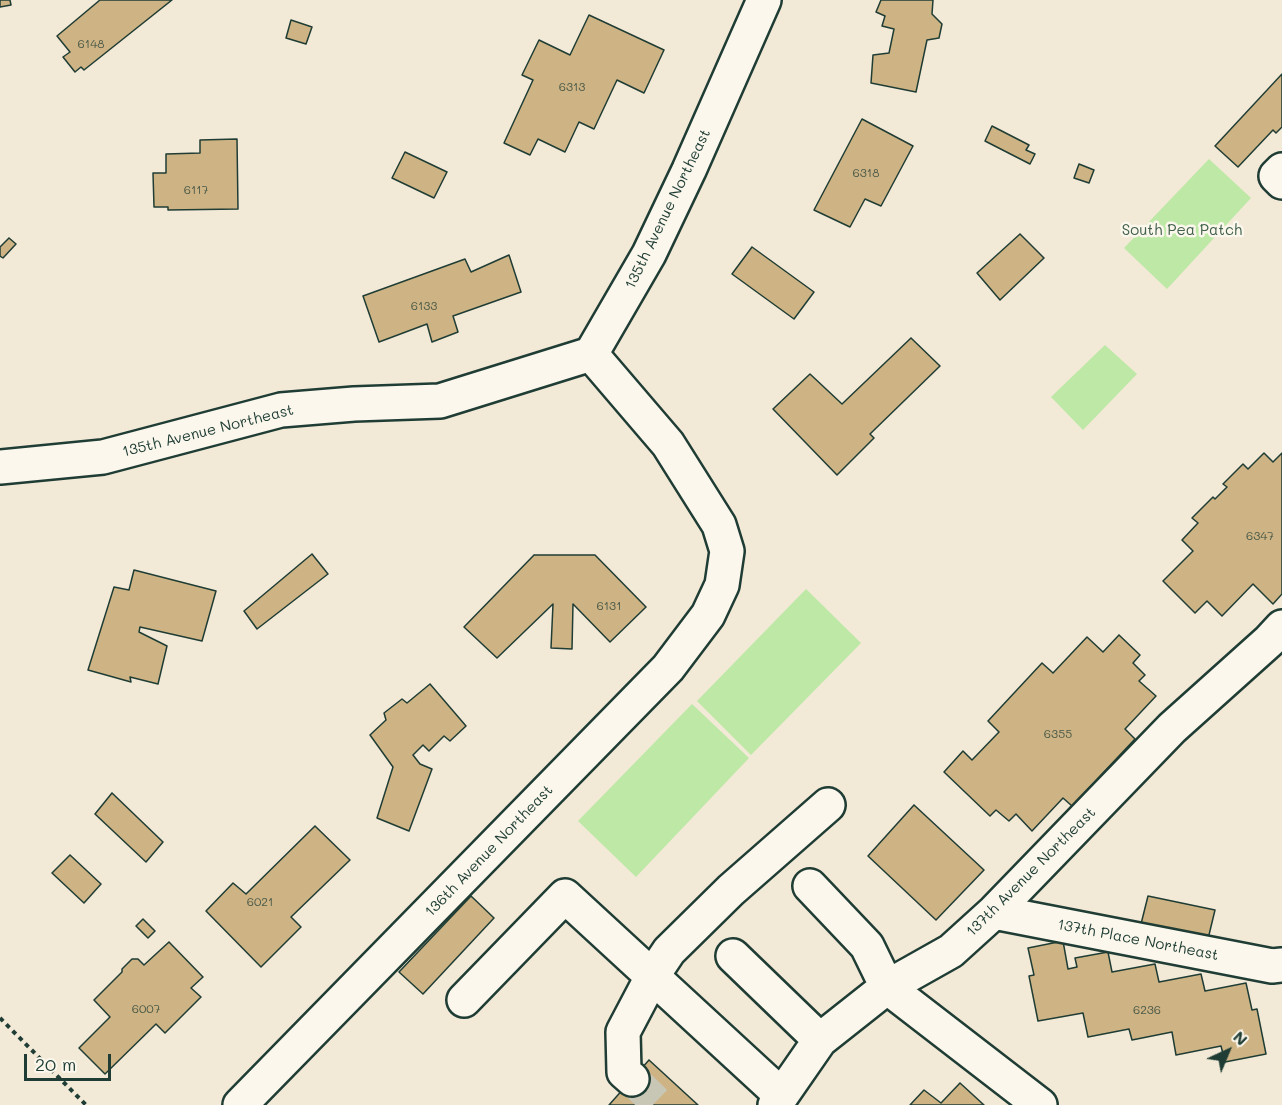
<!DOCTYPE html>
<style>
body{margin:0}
#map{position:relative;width:1282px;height:1105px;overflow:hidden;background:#f2e9d7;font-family:Mali,sans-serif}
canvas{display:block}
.north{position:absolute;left:1198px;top:1021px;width:60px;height:60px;-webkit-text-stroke:4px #fbf7ec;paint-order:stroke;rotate:44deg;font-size:16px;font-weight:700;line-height:24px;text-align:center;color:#1f3d34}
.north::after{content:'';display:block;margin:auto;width:21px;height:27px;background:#1f3d34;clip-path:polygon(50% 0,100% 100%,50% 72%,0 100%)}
.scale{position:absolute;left:24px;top:1054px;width:87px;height:27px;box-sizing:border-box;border:3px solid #1f3d34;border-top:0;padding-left:8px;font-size:18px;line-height:21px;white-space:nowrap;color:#1f3d34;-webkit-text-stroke:4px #fbf7ec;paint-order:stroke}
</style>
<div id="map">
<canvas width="1282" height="1105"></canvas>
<div class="north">N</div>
<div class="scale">20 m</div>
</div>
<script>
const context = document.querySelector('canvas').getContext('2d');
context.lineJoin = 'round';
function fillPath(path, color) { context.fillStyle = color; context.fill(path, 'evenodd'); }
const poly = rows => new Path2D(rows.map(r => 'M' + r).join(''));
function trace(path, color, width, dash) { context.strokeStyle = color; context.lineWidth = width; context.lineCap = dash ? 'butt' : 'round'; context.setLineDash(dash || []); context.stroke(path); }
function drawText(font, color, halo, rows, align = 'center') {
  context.font = font + ' Mali,sans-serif'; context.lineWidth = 5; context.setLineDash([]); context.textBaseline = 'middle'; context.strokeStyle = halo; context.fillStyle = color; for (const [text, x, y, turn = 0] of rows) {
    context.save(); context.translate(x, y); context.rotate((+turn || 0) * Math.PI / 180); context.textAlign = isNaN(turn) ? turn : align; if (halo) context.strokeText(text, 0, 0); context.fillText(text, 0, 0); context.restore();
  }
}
fillPath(poly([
 [1209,159,1251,198,1167,289,1124,248],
 [1105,345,1137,374,1083,430,1051,397],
 [806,589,861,643,751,755,697,701],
 [692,704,749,758,636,877,578,821]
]), '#bde8a5');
const building = poly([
 [0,0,10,0,11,5,0,7,0,0],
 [100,0,172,0,84,70,81,67,75,72,63,57,70,52,57,36,100,0],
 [881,0,933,0,932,14,942,24,939,38,927,40,916,92,871,83,873,55,889,53,894,29,882,26,885,16,876,12,881,0],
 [589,15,664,50,644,93,617,80,594,129,579,122,565,152,538,139,530,155,504,143,533,80,522,75,539,40,570,55,589,15],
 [291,20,312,27,306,44,286,38,291,20],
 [1282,74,1282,127,1276,133,1273,130,1238,167,1215,146,1282,74],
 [862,119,913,146,881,206,865,199,850,227,814,210,862,119],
 [992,126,1029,145,1026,150,1035,154,1030,164,985,141,992,126],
 [237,139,238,209,168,210,168,207,154,207,153,173,166,173,166,154,200,153,200,140,237,139],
 [405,152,447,172,434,198,392,178,405,152],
 [1079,164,1094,170,1089,183,1074,178,1079,164],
 [1020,234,1044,258,1000,300,977,273,1020,234],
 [9,238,16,244,3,258,0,256,0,247,9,238],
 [752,247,814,292,794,319,732,274,752,247],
 [509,255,521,292,453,316,458,332,432,342,427,324,379,342,363,296,465,259,471,272,509,255],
 [911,338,940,366,870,434,874,438,837,475,773,409,810,374,842,404,911,338],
 [1264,453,1273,462,1282,453,1282,594,1273,604,1253,584,1222,616,1207,601,1195,613,1163,581,1193,551,1182,540,1198,523,1192,518,1213,497,1215,499,1227,487,1223,484,1243,464,1248,469,1264,453],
 [312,554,328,574,257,629,244,611,312,554],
 [534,555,595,555,646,607,610,642,573,604,572,649,551,648,553,604,497,658,464,627,534,555],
 [134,570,216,591,202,641,140,627,139,632,167,646,158,684,130,677,131,682,88,670,114,587,129,590,134,570],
 [1119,635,1140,655,1133,663,1145,675,1139,681,1156,696,1125,729,1135,739,1072,806,1063,798,1032,831,1016,814,1009,821,996,810,990,816,944,772,963,751,972,760,999,732,988,721,1042,663,1053,673,1087,637,1103,652,1119,635],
 [430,684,466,726,450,741,444,736,429,751,423,745,413,755,420,764,432,769,409,831,377,818,393,767,370,735,386,720,384,713,402,699,407,703,430,684],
 [112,793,163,842,146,862,95,814,112,793],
 [914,805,984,870,936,920,868,856,914,805],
 [315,826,350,860,291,917,301,927,261,967,206,911,233,883,246,894,315,826],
 [70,855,101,884,84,903,52,873,70,855],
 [471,896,494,918,423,994,399,972,471,896],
 [1148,896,1215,910,1208,939,1141,924,1148,896],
 [143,919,155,931,148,938,136,926,143,919],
 [1063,941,1068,969,1077,967,1075,958,1108,952,1112,972,1155,964,1159,982,1201,974,1205,991,1246,983,1252,1010,1257,1009,1266,1054,1225,1062,1221,1046,1176,1055,1172,1032,1132,1040,1129,1029,1088,1037,1083,1013,1038,1021,1029,976,1034,975,1028,948,1063,941],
 [169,942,203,977,191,988,201,997,165,1033,156,1024,105,1074,79,1048,110,1017,94,1000,122,972,122,969,132,959,138,959,144,965,169,942],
 [649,1060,698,1105,609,1105,649,1060],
 [960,1083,984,1105,910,1105,924,1090,941,1103,960,1083]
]);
fillPath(building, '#ceb384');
trace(building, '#1f3d34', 1.5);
trace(poly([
 [632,1079,659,1105]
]), '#c8c7b6', 33, [33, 16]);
const minor = poly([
 [1282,170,1276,176,1282,182],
 [0,467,103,457,281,410,354,404,440,401,591,354,649,254,689,170,764,0],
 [810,886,867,946,887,987,1040,1105],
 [994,912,1272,966,1282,965],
 [733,956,820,1040],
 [464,1000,565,896,781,1095],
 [632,1079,624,1072,623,1032,653,975,669,951,731,890,828,805],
 [240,1105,668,668,708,615,722,585,727,551,719,525,668,444,591,354],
 [775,1105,820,1040,887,987,951,951,994,912,1172,728,1269,641,1282,627]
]);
trace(minor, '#1f3d34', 38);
trace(poly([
 [0,1018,86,1105]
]), '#1f3d34', 4, [4.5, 4.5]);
trace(minor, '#fbf7ec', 33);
drawText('12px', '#4b5a48', null, [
 ["6148",91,44],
 ["6313",572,87],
 ["6318",866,173],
 ["6117",196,190],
 ["6133",424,306],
 ["6347",1260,536],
 ["6131",609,606],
 ["6355",1058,734],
 ["6021",260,902],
 ["6007",146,1009],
 ["6236",1147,1010]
]);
drawText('15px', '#1f3d34', '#fbf7ec', [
 ["135th Avenue Northeast",668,209,-64],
 ["135th Avenue Northeast",208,431,-14],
 ["136th Avenue Northeast",489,851,-46],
 ["137th Avenue Northeast",1031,872,-45],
 ["137th Place Northeast",1138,940,11]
]);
drawText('15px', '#3f5f4b', '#fbf7ec', [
 ["South Pea Patch",1182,230]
]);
</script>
